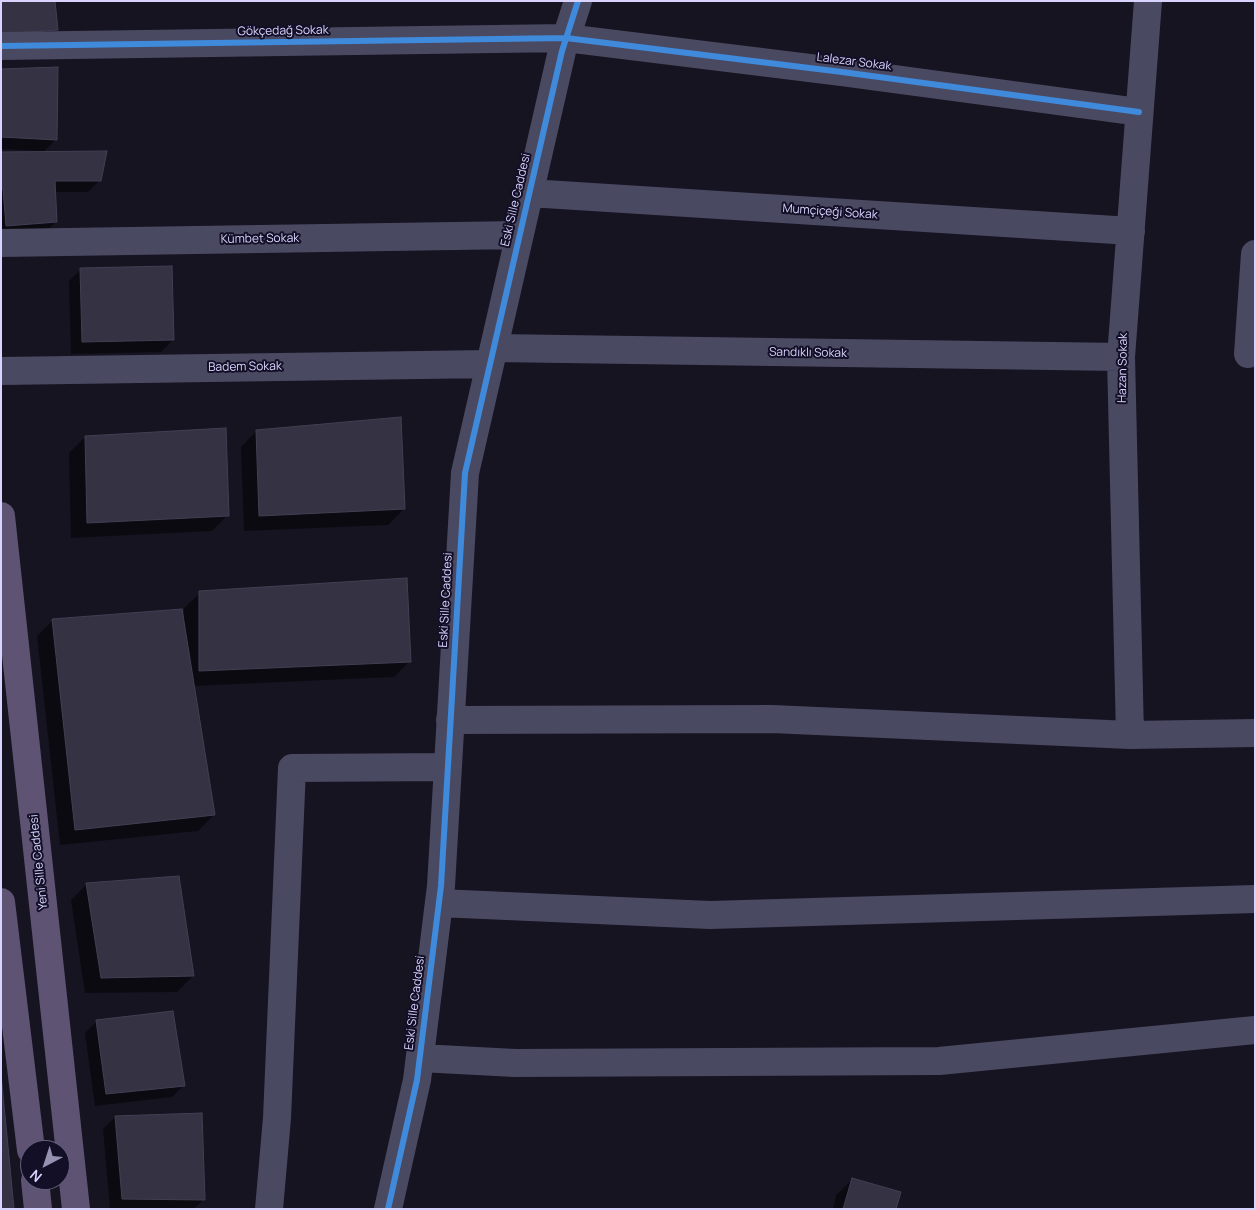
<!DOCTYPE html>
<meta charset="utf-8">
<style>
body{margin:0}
#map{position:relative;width:1256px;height:1210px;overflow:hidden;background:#161421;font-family:Manrope,sans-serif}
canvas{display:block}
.frame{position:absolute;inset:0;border:2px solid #d9d4ff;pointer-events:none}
.north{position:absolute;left:20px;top:1140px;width:50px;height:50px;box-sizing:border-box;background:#130f26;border:1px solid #625e7d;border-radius:50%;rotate:220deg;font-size:14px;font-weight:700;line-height:20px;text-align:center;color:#d9d4ff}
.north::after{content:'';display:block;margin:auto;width:18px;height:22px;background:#9591b1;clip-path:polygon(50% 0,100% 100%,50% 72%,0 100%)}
</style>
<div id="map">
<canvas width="1256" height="1210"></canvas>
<div class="frame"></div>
<div class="north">N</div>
</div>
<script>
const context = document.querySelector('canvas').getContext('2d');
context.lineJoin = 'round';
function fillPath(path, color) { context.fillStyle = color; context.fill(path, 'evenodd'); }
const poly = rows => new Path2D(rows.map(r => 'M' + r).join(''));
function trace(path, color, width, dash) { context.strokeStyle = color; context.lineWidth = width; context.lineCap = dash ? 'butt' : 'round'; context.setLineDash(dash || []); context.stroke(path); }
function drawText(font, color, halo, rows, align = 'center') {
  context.font = font + ' Manrope,sans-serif'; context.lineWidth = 4; context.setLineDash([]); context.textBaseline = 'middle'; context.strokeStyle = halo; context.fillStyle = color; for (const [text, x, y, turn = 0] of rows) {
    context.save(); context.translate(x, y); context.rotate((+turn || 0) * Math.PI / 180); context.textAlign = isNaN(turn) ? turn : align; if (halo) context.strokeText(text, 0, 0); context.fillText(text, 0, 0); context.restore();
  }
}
fillPath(poly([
 [1,1,57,29,45,41,1,44],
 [1,70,56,139,43,153,100,180,88,192,54,192,56,222,44,233,1,236,1,153,37,153,37,151,1,149],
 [81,269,173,340,161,352,71,354,69,281],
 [256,431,404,509,388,525,244,531,241,447],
 [85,437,228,515,212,531,71,538,69,453],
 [200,593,410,661,394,677,193,686,214,815,198,831,60,845,37,636,53,620,184,619,184,608],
 [87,884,193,976,177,992,85,993,71,900],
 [97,1021,184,1085,172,1097,95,1106,85,1033],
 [115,1117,203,1200,194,1209,110,1209,103,1129],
 [852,1180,895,1209,833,1209,836,1195]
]), '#0007');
const building = poly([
 [1,1,55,1,58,30,1,34,1,1],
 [58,67,57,140,1,137,1,69,58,67],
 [107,151,101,181,55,181,57,222,6,226,3,189,1,189,1,152,107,151],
 [172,266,174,340,82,342,80,268,172,266],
 [401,417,405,509,259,516,256,430,401,417],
 [226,428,229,516,87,523,85,436,226,428],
 [407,578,411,662,199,671,199,591,407,578],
 [182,609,215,815,75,830,52,619,182,609],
 [179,876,194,976,101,978,86,883,179,876],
 [173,1011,185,1086,106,1094,96,1020,173,1011],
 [1,1074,14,1209,1,1209,1,1074],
 [202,1113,205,1200,122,1199,115,1116,202,1113],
 [852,1178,901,1192,896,1209,843,1209,852,1178]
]);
fillPath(building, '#343243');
trace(building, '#433f54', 1);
trace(poly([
 [1,46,566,38,842,72,1139,112],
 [529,193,1131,231],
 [1,243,519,235],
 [494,348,1121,357],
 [1248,354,1255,254],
 [1,371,490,364],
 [450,720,772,719,1130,735,1255,733],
 [1130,735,1121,357,1148,1],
 [439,903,710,915,1255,899],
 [420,1058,515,1063,939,1061,1255,1030],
 [269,1209,277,1118,292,768,448,767],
 [388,1209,417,1080,441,886,465,473,562,51,578,1]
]), '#4a4962', 28);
trace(poly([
 [1,516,76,1209],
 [1,902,31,1150],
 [35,1180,38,1209]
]), '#5e5373', 28);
trace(poly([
 [1,46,566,38,842,72,1139,112],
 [388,1209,417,1080,441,886,465,473,562,51,578,1]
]), '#408adc', 6);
drawText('12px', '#d9d4ff', '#130f26', [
 ["Gökçedağ Sokak",283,31,-1],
 ["Lalezar Sokak",854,62,7],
 ["Eski Sille Caddesi",516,200,-77],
 ["Mumçiçeği Sokak",830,212,4],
 ["Kümbet Sokak",260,239,-1],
 ["Sandıklı Sokak",808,353,1],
 ["Badem Sokak",245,367,-1],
 ["Hazan Sokak",1123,368,-89],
 ["Eski Sille Caddesi",446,600,-87],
 ["Yeni Sille Caddesi",39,862,-96],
 ["Eski Sille Caddesi",415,1003,-83]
]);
</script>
